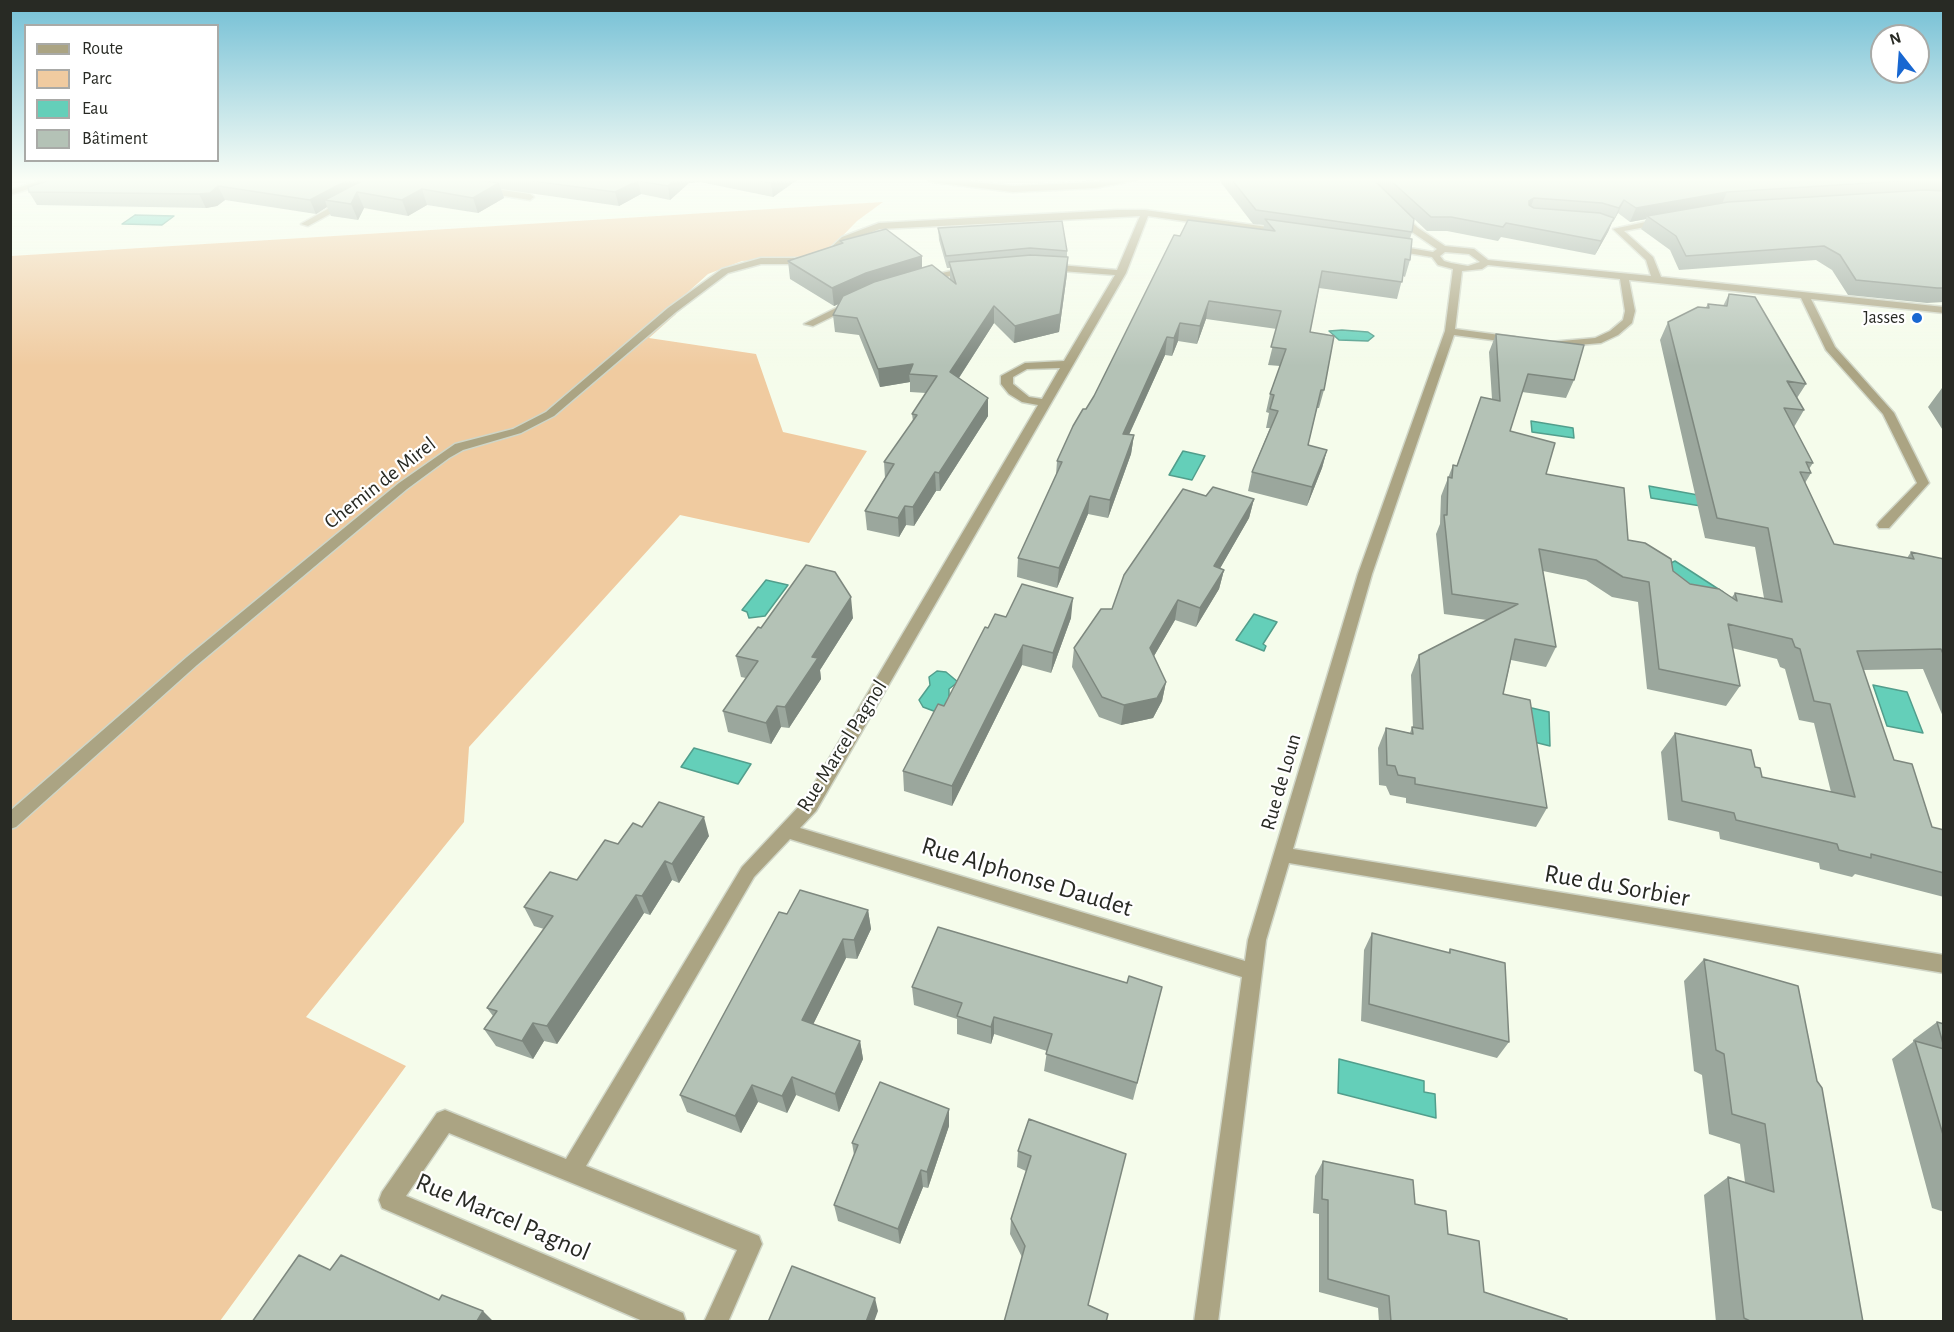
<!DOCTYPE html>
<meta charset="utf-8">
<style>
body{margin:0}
#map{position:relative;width:1954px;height:1332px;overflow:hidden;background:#f5fceb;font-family:"Alegreya Sans",sans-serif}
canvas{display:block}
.frame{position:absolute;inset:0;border:12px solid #282a24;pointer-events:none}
.legend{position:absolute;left:24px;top:24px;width:195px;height:138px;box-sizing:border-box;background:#fff;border:2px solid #a9aaa7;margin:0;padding:8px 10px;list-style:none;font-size:18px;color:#282a24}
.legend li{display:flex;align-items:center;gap:12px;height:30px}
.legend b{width:30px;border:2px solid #a9aaa7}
.north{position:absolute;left:1870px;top:24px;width:60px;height:60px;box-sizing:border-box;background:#fff;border:2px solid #a9aaa7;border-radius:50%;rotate:343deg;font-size:16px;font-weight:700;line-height:24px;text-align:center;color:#282a24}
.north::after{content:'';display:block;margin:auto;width:21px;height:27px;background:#1867d1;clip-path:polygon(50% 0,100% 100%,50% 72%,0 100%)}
</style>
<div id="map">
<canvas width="1954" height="1332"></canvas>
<div class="frame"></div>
<ul class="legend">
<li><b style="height:8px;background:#aba483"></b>Route</li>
<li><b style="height:16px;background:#f0cba0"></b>Parc</li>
<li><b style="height:16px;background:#64cfb9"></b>Eau</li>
<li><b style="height:16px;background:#b4c2b6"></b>Bâtiment</li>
</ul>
<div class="north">N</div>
</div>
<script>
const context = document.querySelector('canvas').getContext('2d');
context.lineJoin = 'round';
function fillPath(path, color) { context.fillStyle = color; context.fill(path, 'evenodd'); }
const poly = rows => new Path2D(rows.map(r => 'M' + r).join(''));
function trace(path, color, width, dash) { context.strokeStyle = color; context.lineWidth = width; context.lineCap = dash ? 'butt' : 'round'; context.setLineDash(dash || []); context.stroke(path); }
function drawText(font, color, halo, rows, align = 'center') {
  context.font = font + ' "Alegreya Sans",sans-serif'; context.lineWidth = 4.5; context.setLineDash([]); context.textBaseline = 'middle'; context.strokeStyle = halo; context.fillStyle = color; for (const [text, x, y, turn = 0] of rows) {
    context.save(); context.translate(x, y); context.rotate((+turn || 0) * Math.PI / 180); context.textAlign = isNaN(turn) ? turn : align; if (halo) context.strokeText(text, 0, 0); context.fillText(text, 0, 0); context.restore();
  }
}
fillPath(poly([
 [883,202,857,221,827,252,799,258,742,261,708,274,666,312,676,314,649,338,756,354,783,432,867,451,809,543,680,515,469,747,464,822,306,1017,406,1066,220,1321,11,1322,11,256]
]), '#f0cba0');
const water = poly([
 [135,215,174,216,162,225,122,224,135,215],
 [1342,330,1368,332,1374,336,1368,341,1339,340,1329,331,1342,330],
 [1531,421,1573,428,1574,438,1532,432,1531,421],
 [1183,451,1205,456,1192,480,1169,475,1183,451],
 [1649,486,1698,495,1701,506,1651,498,1649,486],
 [1675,561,1723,592,1705,600,1658,569,1675,561],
 [766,580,788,585,765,616,749,618,747,612,742,610,766,580],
 [1254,614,1277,622,1263,644,1266,646,1264,651,1236,640,1254,614],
 [937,671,946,672,958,682,949,689,949,705,939,713,923,707,919,700,930,685,929,677,937,671],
 [1873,685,1907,692,1923,733,1887,726,1873,685],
 [1519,705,1549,712,1550,746,1518,738,1519,705],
 [694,748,751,764,738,784,681,767,694,748],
 [1339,1059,1424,1081,1424,1092,1435,1094,1436,1118,1338,1093,1339,1059]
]);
fillPath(water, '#64cfb9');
trace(water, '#529e8c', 1.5);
const minor = poly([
 [43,180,55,180,10,195,10,190,43,180],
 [928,180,953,180,1013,186,1137,180,1095,188,1013,192,932,182,928,180],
 [482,187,530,194,534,197,530,200,479,192,479,188,482,187],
 [347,198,350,199,350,203,308,226,301,224,347,198],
 [1117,210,1145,210,1282,229,1287,232,1282,235,1148,216,1126,273,816,811,800,828,1245,961,1248,940,1358,574,1445,331,1453,269,1438,265,1432,257,1389,250,1387,248,1392,245,1433,252,1437,249,1412,232,1394,214,1401,212,1418,228,1445,246,1474,249,1488,260,1651,276,1646,260,1613,229,1664,218,1668,221,1667,223,1624,231,1653,257,1661,277,1944,307,1944,313,1811,299,1835,347,1894,413,1929,483,1889,528,1879,528,1877,525,1879,522,1917,483,1883,414,1826,350,1801,298,1629,280,1635,311,1632,323,1618,335,1601,343,1554,347,1549,344,1550,342,1595,338,1610,331,1623,320,1625,311,1620,279,1488,265,1482,269,1462,271,1455,329,1515,337,1520,340,1515,343,1454,335,1372,574,1293,849,1944,955,1944,973,1289,863,1266,940,1218,1322,1194,1322,1242,977,790,839,754,877,586,1166,759,1236,762,1244,728,1322,704,1322,737,1250,449,1133,406,1196,683,1313,686,1322,645,1322,382,1208,379,1200,382,1192,437,1113,445,1110,566,1159,742,867,804,801,1038,405,1022,402,1009,394,1001,384,1001,376,1025,363,1064,361,1115,275,1048,270,1043,267,1048,264,1117,270,1140,216,880,229,848,241,833,255,827,255,827,251,842,237,879,223,1117,210],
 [1445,252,1469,254,1480,262,1468,266,1451,263,1444,261,1440,256,1445,252],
 [1060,368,1042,399,1029,397,1013,384,1013,377,1027,369,1060,368],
 [761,258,808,258,813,261,808,264,761,264,728,273,676,312,554,416,521,433,463,450,449,458,407,489,197,665,16,827,10,829,10,811,187,657,399,483,455,444,513,429,546,412,668,308,722,269,761,258],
 [970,267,975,270,973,272,923,281,918,278,970,267],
 [852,300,856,301,856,305,813,326,804,324,852,300]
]);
trace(minor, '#d0d6c7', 3);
fillPath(minor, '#aba483');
fillPath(poly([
 [50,180,797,180,773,197,700,182,689,183,670,200,641,194,619,206,501,189,504,198,478,213,427,205,408,216,364,208,358,220,331,216,327,207,316,214,225,200,217,206,206,208,37,205,29,192],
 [1219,180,1944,180,1944,302,1927,303,1848,295,1832,270,1816,260,1679,270,1670,250,1641,229,1646,219,1630,222,1618,213,1613,222,1612,222,1608,232,1595,255,1501,237,1498,241,1447,231,1427,231,1411,216,1412,232,1410,239,1410,260,1405,277,1403,276,1397,299,1319,288,1310,332,1324,390,1319,408,1317,408,1308,445,1327,450,1322,468,1307,506,1248,491,1252,472,1270,428,1266,428,1269,413,1266,412,1270,394,1280,366,1268,365,1277,329,1206,319,1197,344,1178,341,1172,356,1165,355,1129,435,1134,435,1131,454,1108,518,1088,514,1057,588,1017,577,1018,558,1056,475,1057,461,1086,409,1094,396,1180,236,1263,230,1264,225,1253,224],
 [938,228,1067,251,1067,274,1059,332,1014,343,994,323,959,378,988,398,988,416,940,491,936,491,914,526,906,525,899,537,867,530,865,511,885,478,884,462,913,421,912,414,926,393,910,392,910,382,880,387,859,335,835,332,833,315,839,304,834,306,790,279,788,261,840,244,840,241,922,256,922,268,950,280,950,268,947,268,939,240],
 [1729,294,1806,384,1797,398,1804,410,1794,427,1813,463,1809,469,1811,473,1805,483,1834,544,1907,558,1911,552,1944,559,1944,719,1923,669,1863,670,1894,760,1932,827,1944,830,1944,897,1855,874,1852,877,1820,869,1819,863,1720,839,1719,832,1668,820,1661,752,1675,733,1755,767,1762,777,1831,792,1814,723,1799,720,1785,669,1780,667,1777,659,1732,648,1740,686,1726,706,1647,689,1638,602,1612,597,1586,580,1543,571,1556,647,1546,667,1511,660,1503,694,1547,808,1536,827,1406,803,1406,798,1390,795,1386,786,1379,785,1378,748,1386,728,1410,733,1412,727,1413,728,1411,675,1419,655,1487,620,1444,614,1436,534,1440,524,1441,496,1453,465,1457,466,1481,397,1492,399,1489,352,1496,334,1574,380,1566,398,1522,392,1510,431,1546,474,1628,540,1690,584,1732,597,1735,593,1764,598,1755,547,1705,538,1660,340,1668,322,1706,307,1708,304,1723,306],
 [1942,388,1944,388,1944,432,1928,407],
 [1206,496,1254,499,1249,518,1220,568,1224,570,1219,589,1196,627,1175,620,1154,656,1166,682,1162,701,1153,718,1121,725,1099,717,1072,667,1074,648,1112,609],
 [1006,617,1071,618,1051,673,1022,665,952,806,904,791,903,771,944,706,988,628],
 [853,618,820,670,821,679,789,728,781,727,771,744,728,732,723,711,746,678,741,677,736,656,761,628],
 [642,827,709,836,679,883,672,880,650,915,644,913,557,1044,544,1041,533,1059,496,1046,484,1029,493,1016,487,1008,544,929,534,926,524,907,577,880,618,844],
 [868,910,871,929,857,959,846,958,813,1024,860,1041,863,1059,839,1112,796,1095,787,1113,758,1102,741,1133,687,1112,680,1095,787,914],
 [1372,933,1448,953,1450,949,1509,1042,1497,1058,1361,1021,1364,950],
 [1704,959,1863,1322,1716,1322,1704,1195,1728,1177,1745,1182,1740,1144,1709,1134,1702,1075,1694,1071,1684,981],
 [1127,983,1162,987,1133,1100,1044,1071,1047,1051,994,1034,991,1044,957,1034,957,1019,914,1005,912,987],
 [1937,1022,1944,1024,1944,1212,1932,1208,1892,1059,1913,1042,1913,1040],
 [949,1109,949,1126,928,1188,923,1187,900,1244,838,1221,834,1205,854,1155,852,1143],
 [1029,1119,1088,1305,1106,1322,1022,1257,1010,1234,1011,1219,1026,1171,1017,1167,1018,1151],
 [1323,1161,1415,1204,1448,1234,1484,1292,1567,1322,1379,1322,1378,1308,1319,1292,1319,1214,1313,1213,1315,1176]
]), '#9ba79d');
fillPath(poly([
 [348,180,378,180,325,200,327,207,316,214,310,200],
 [675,180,700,180,700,182,689,183,670,200,668,186],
 [776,180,797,180,773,197,771,183],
 [638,181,641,194,619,206,615,192],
 [499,183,504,198,478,213,473,198],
 [218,186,225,200,217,206,206,208,199,194],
 [422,189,427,205,408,216,402,200],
 [357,192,364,208,358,220,351,204],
 [1727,192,1721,206,1647,216,1646,219,1630,222,1636,208],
 [1534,198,1529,212,1529,201],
 [1624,200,1618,213,1613,222,1619,208],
 [1614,218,1608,232,1595,255,1601,241],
 [922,256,922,274,867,291,834,306,832,288,866,273],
 [1068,257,1067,274,1059,332,1014,343,1015,326],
 [1209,301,1206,319,1197,344,1200,326],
 [994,306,994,323,951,390,950,372],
 [1180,323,1178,341,1172,356,1174,338],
 [1167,337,1165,355,1121,452,1123,434],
 [913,364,909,374,910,382,880,387,878,369],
 [988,398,988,416,940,491,939,473],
 [1134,435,1131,454,1108,518,1110,500],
 [1327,450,1322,468,1307,506,1312,487],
 [935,472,936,491,914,526,913,507],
 [1090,496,1088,514,1057,588,1059,568],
 [1254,499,1249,518,1210,586,1214,566],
 [905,506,906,525,899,537,898,518],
 [1224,570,1219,589,1196,627,1200,608],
 [851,597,853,618,820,670,821,679,789,728,785,707,812,657],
 [1073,598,1071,618,1051,673,1053,653],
 [1178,600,1175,620,1147,668,1150,648],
 [1023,645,1022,665,952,806,952,786],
 [1166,682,1162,701,1153,718,1121,725,1124,705],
 [777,706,781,727,771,744,766,723],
 [704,817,709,836,679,883,672,864],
 [665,861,672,880,650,915,642,896],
 [636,895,644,913,557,1044,547,1026],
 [868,910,871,929,857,959,854,940],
 [843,939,846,958,806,1039,802,1020],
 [994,1017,994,1034,991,1044,991,1027],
 [533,1023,544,1041,533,1059,522,1041],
 [860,1041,863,1059,839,1112,835,1094],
 [792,1077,796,1095,787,1113,782,1096],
 [752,1085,758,1102,741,1133,735,1116],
 [949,1109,949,1126,928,1188,927,1172],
 [921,1170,923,1187,900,1244,898,1229],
 [875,1298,878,1311,874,1322,866,1322],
 [483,1311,494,1322,477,1321]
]), '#7e887f');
const building = poly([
 [50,180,348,180,310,200,218,186,210,193,199,194,29,192,28,187,50,180],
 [363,180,478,180,499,183,473,198,422,189,402,200,357,192,351,204,325,200,363,180],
 [525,180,675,180,668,186,638,181,615,192,525,180],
 [754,180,776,180,771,183,754,180],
 [1232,180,1374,180,1414,219,1412,232,1256,210,1232,180],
 [1390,180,1917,180,1727,192,1636,208,1624,200,1619,208,1602,203,1534,198,1529,201,1529,205,1534,208,1600,213,1614,218,1601,241,1506,223,1503,227,1451,217,1431,217,1390,180],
 [1925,190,1944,191,1944,288,1937,288,1856,280,1840,255,1824,246,1686,256,1676,236,1647,216,1728,202,1925,190],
 [1265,219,1412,239,1410,260,1405,259,1402,282,1322,271,1310,332,1334,336,1324,390,1321,390,1308,445,1327,450,1312,487,1252,472,1278,411,1270,409,1274,395,1270,394,1286,349,1271,347,1281,311,1209,301,1200,326,1180,323,1174,338,1167,337,1123,434,1134,435,1110,500,1090,496,1059,568,1018,558,1062,462,1057,461,1073,426,1083,409,1086,409,1094,396,1174,235,1180,236,1188,220,1275,231,1265,219],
 [1062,221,1067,251,1030,248,946,256,938,228,1062,221],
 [886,229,922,256,866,273,832,288,788,261,843,243,840,241,886,229],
 [1031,255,1068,257,1060,314,1015,326,994,306,950,372,988,398,939,473,935,472,913,507,905,506,898,518,865,511,894,464,884,462,917,415,912,414,937,376,909,374,913,364,878,369,857,318,833,315,843,296,874,282,932,265,956,284,949,262,1031,255],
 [1729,294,1755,297,1806,384,1787,381,1804,410,1784,408,1813,463,1806,462,1811,473,1800,472,1834,544,1914,559,1911,552,1944,559,1944,656,1941,649,1857,651,1894,760,1912,764,1932,827,1944,830,1944,873,1871,854,1871,858,1839,850,1837,844,1736,820,1734,813,1682,801,1675,733,1751,750,1755,767,1760,768,1762,777,1855,797,1830,704,1814,701,1800,649,1795,647,1792,639,1728,624,1740,686,1659,669,1649,582,1623,577,1596,560,1539,549,1556,647,1515,639,1503,694,1530,700,1547,808,1415,784,1415,778,1398,775,1395,766,1387,765,1386,728,1413,734,1412,727,1423,729,1419,655,1518,604,1452,594,1444,515,1447,515,1448,477,1452,478,1453,465,1457,466,1481,397,1500,401,1496,334,1584,345,1574,380,1528,374,1510,431,1555,443,1546,474,1624,488,1628,540,1645,543,1671,559,1673,571,1690,584,1719,589,1737,601,1735,593,1782,602,1768,528,1717,518,1668,322,1698,307,1709,308,1708,304,1727,306,1729,294],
 [1213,487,1254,499,1214,566,1224,570,1200,608,1178,600,1150,648,1166,682,1157,698,1124,705,1102,697,1074,648,1101,609,1112,609,1124,575,1183,489,1206,496,1213,487],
 [806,565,835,572,851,597,812,657,818,658,785,707,777,706,766,723,723,711,758,661,736,656,758,627,761,628,806,565],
 [1022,584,1073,598,1053,653,1023,645,952,786,903,771,938,704,944,706,985,627,988,628,995,614,1006,617,1022,584],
 [659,802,704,817,672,864,665,861,642,896,636,895,547,1026,533,1023,522,1041,484,1029,497,1011,487,1008,553,916,524,907,550,872,577,880,605,840,618,844,633,823,642,827,659,802],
 [800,890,868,910,854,940,843,939,802,1020,860,1041,835,1094,792,1077,782,1096,752,1085,735,1116,680,1095,779,912,787,914,800,890],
 [938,927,1127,983,1129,976,1162,987,1137,1083,1046,1054,1052,1034,994,1017,991,1027,957,1016,962,1003,912,987,938,927],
 [1372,933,1450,953,1450,949,1505,963,1509,1042,1369,1004,1372,933],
 [1704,959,1798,986,1817,1081,1822,1088,1863,1322,1752,1322,1744,1318,1728,1177,1774,1192,1765,1124,1732,1114,1724,1054,1716,1050,1704,959],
 [1937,1022,1944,1024,1944,1047,1937,1022],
 [1915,1041,1944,1049,1944,1138,1915,1041],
 [880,1082,949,1109,927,1172,921,1170,898,1229,834,1205,858,1145,852,1143,880,1082],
 [1029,1119,1126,1154,1088,1305,1108,1314,1106,1322,1004,1322,1025,1246,1011,1219,1031,1156,1018,1151,1029,1119],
 [1323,1161,1413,1180,1415,1204,1446,1211,1448,1234,1479,1241,1484,1292,1567,1319,1567,1322,1391,1322,1389,1296,1328,1279,1328,1200,1322,1199,1323,1161],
 [299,1255,330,1270,341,1255,439,1300,442,1295,483,1311,477,1321,478,1322,252,1322,299,1255],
 [792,1266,875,1298,866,1322,768,1322,792,1266]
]);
fillPath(building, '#b4c2b6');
trace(building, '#7e887f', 1.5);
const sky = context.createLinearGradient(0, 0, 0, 366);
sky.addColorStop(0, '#73bfd5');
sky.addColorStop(0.49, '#fafef6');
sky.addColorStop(1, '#fafef600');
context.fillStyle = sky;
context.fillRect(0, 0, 1954, 366);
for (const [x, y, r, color] of [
 [1917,318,6,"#1867d1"]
]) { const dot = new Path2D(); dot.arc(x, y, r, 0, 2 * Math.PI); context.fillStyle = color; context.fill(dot); trace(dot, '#fff', 2); }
drawText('18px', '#282a24', '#fff', [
 ["Jasses",1905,318]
], 'right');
drawText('21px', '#282a24', '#fff', [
 ["Chemin de Mirel",380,483,-38],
 ["Rue Marcel Pagnol",842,746,-58],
 ["Rue de Loun",1281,782,-74]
]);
drawText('26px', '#282a24', '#fff', [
 ["Rue Alphonse Daudet",1027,877,17],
 ["Rue du Sorbier",1617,886,10],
 ["Rue Marcel Pagnol",503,1217,23]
]);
</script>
